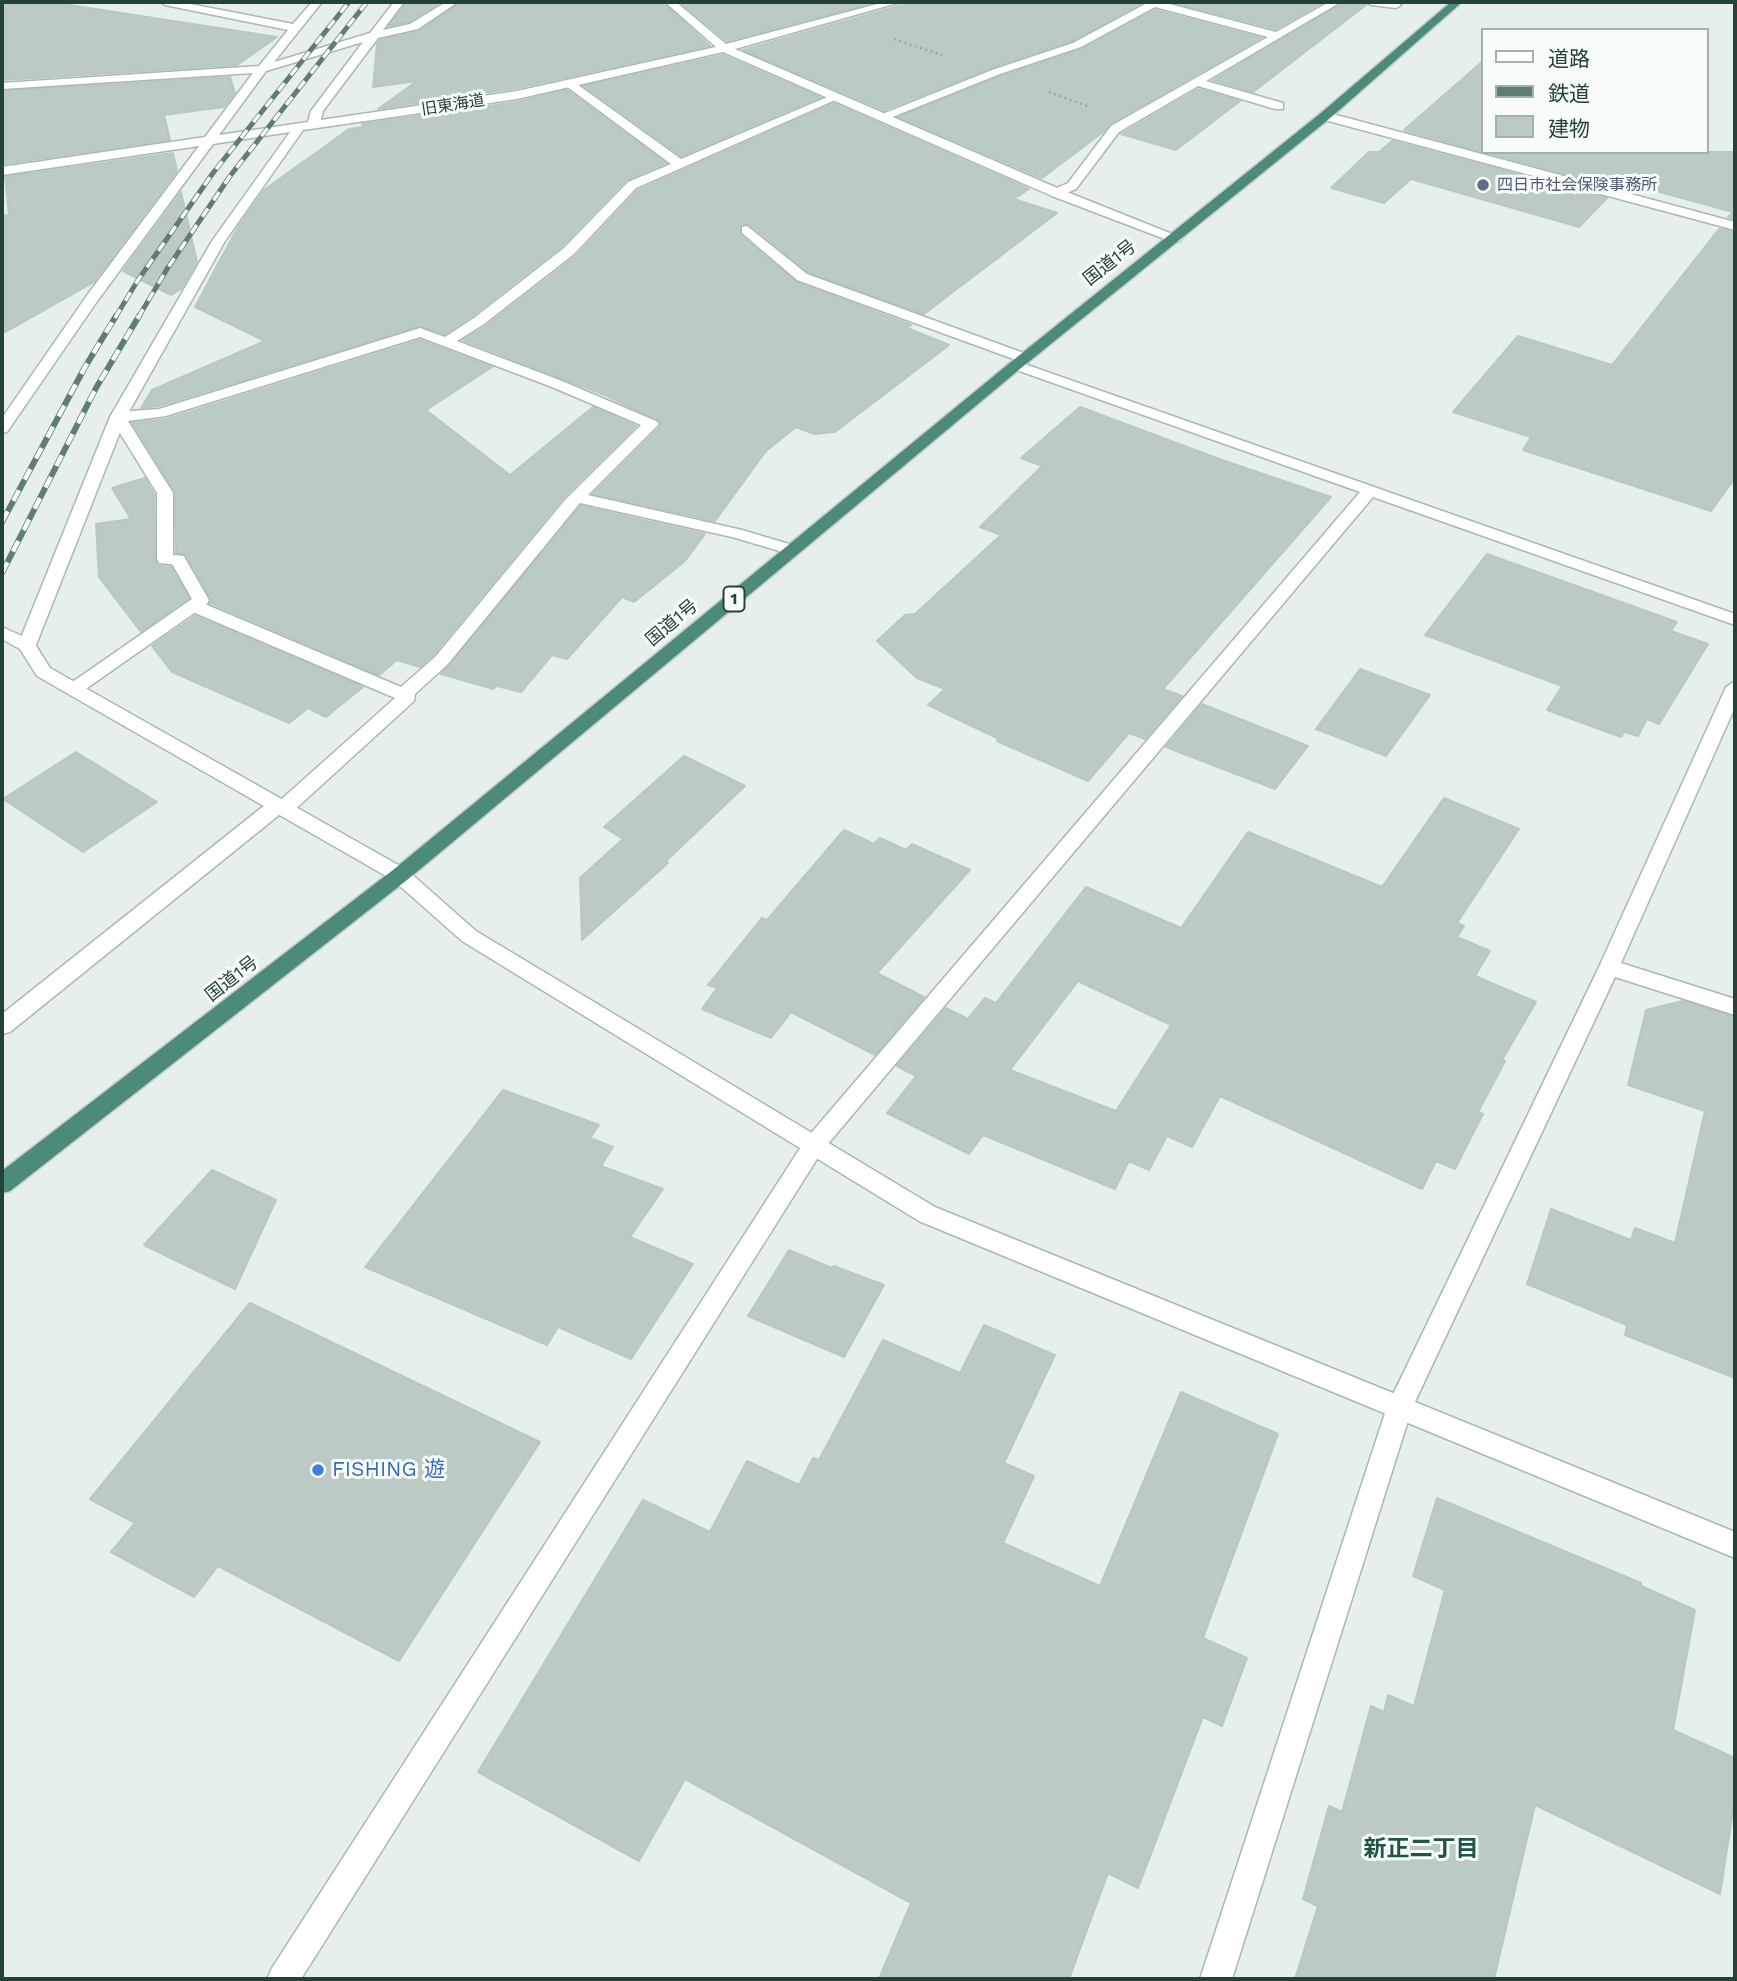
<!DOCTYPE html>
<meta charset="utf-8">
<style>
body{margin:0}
#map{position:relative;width:1737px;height:1981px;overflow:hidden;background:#e6efeb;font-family:"Work Sans","Noto Sans JP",sans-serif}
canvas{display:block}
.frame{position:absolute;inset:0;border:4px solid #24423a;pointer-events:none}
.legend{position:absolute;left:1481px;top:28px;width:228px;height:126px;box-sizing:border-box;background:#f7fbf9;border:2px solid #a3b1ad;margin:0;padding:9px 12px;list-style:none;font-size:21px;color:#24423a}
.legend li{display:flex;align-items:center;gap:14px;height:35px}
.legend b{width:35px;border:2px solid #a3b1ad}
</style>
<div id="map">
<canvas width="1737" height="1981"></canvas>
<div class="frame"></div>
<ul class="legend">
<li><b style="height:9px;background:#fff"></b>道路</li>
<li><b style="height:9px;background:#5f7d75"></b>鉄道</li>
<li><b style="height:19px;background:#bbcac4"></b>建物</li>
</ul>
</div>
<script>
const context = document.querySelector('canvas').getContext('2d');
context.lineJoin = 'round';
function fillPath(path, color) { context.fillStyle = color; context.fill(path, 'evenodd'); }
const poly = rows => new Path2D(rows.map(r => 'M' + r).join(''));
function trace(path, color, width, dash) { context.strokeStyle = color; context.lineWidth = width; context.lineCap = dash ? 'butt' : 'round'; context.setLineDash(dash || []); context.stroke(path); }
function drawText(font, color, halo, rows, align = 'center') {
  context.font = font + ' "Work Sans","Noto Sans JP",sans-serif'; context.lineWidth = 6; context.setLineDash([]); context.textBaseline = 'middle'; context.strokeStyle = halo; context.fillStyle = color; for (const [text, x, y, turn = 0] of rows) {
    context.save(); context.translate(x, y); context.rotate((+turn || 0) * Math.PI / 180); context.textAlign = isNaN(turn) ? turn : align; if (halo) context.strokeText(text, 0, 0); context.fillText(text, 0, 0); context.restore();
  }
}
const building = poly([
 [2,2,50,2,277,37,237,65,2,80,2,2],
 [407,2,441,2,409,22,389,26,407,2],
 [460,2,663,2,710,46,517,88,378,109,417,81,373,87,377,44,380,40,419,31,460,2],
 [680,2,876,2,727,41,680,2],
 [904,2,1144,2,1072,41,991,68,884,110,743,50,902,5,904,2],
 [1171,2,1324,2,1276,29,1171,2],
 [1343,2,1364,2,1366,5,1253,92,1213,80,1343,2],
 [1155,10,1261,38,1110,124,1103,132,1042,178,899,117,1001,76,1082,49,1155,10],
 [723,55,820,97,681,156,584,86,723,55],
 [1483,61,1483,152,1404,130,1483,61],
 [230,77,235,93,224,107,164,115,170,140,3,164,2,91,230,77],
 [1198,89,1240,101,1176,150,1121,134,1198,89],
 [567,90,666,163,626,180,562,246,472,316,445,334,419,326,159,406,141,408,152,390,265,341,195,307,238,227,264,190,349,129,363,127,362,124,517,102,567,90],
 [834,103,1029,189,1014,199,1057,213,924,314,808,272,749,224,740,225,740,235,796,282,911,325,907,328,949,345,835,432,814,434,796,427,766,451,715,521,593,494,661,426,661,422,607,396,463,340,486,326,576,256,638,190,834,103],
 [1392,141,1607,198,1579,227,1411,179,1384,203,1331,188,1369,152,1379,152,1392,141],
 [1485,152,1735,152,1735,219,1728,217,1733,212,1623,182,1617,188,1485,152],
 [173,153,177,171,94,282,2,334,2,216,9,215,5,177,173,153],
 [181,192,197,262,181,289,171,295,123,271,181,192],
 [1719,229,1735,232,1735,478,1711,511,1523,450,1531,437,1453,412,1518,336,1612,365,1719,229],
 [420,340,492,367,426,410,510,475,593,407,636,426,563,498,434,654,420,667,397,660,379,675,210,603,211,599,186,555,176,553,175,492,132,423,167,419,420,340],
 [1080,407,1222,460,1331,497,1163,689,1182,696,1145,739,1129,733,1088,781,997,741,999,739,928,705,945,689,917,678,877,641,905,615,915,614,1001,535,980,527,1042,466,1021,458,1080,407],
 [145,478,154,494,155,560,159,566,171,567,189,598,141,632,99,577,96,524,131,519,112,488,145,478],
 [581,506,705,534,685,561,634,602,622,597,567,659,552,655,521,692,497,686,493,689,441,674,581,506],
 [1487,554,1677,622,1671,631,1708,644,1659,724,1647,719,1638,736,1624,732,1621,737,1547,710,1562,686,1425,635,1487,554],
 [195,616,363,687,326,717,308,708,289,723,172,672,152,646,195,616],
 [1360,669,1430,695,1386,756,1316,729,1360,669],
 [1202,704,1308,746,1275,789,1166,747,1202,704],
 [76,752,157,802,83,852,3,799,76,752],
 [684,756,745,786,666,861,668,863,582,940,580,878,623,839,604,827,684,756],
 [1444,798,1519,829,1457,923,1464,926,1457,937,1490,951,1475,976,1536,1002,1502,1060,1505,1061,1478,1112,1483,1114,1455,1169,1436,1161,1422,1189,1220,1096,1192,1147,1167,1136,1149,1170,1129,1161,1115,1189,983,1135,969,1154,887,1113,916,1076,897,1066,946,1008,968,1019,985,998,996,1003,1086,887,1181,928,1248,832,1382,887,1444,798],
 [1078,981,1171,1025,1116,1111,1010,1070,1078,981],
 [844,830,874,844,880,838,906,850,912,844,970,870,877,973,924,997,875,1055,791,1012,771,1038,702,1009,717,988,708,985,762,918,767,920,844,830],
 [1683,1001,1735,1017,1735,1378,1625,1335,1627,1325,1527,1284,1551,1209,1631,1240,1635,1228,1675,1243,1705,1111,1628,1085,1646,1010,1683,1001],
 [503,1090,599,1125,590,1138,613,1147,601,1166,663,1189,630,1237,693,1264,631,1359,558,1327,547,1345,365,1267,503,1090],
 [212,1170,276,1200,235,1289,144,1245,212,1170],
 [789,1250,832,1268,834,1266,884,1285,844,1357,748,1316,789,1250],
 [250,1303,540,1442,399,1661,218,1566,194,1597,111,1552,135,1523,90,1499,250,1303],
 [984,1325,1055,1355,1004,1463,1034,1476,1003,1543,1100,1586,1181,1392,1278,1434,1203,1638,1247,1658,1222,1726,1203,1717,1138,1888,1108,1873,1069,1979,879,1979,911,1903,685,1779,639,1861,478,1772,643,1500,710,1532,747,1461,799,1485,813,1458,819,1460,883,1340,960,1373,984,1325],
 [1437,1498,1641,1583,1641,1586,1695,1610,1673,1730,1735,1758,1735,1798,1720,1894,1535,1805,1494,1979,1295,1979,1318,1906,1303,1899,1329,1806,1342,1812,1371,1706,1384,1712,1388,1695,1414,1706,1445,1590,1413,1576,1437,1498]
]);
fillPath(building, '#bbcac4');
trace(building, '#b8c9c2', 2);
const service = poly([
 [1149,2,1162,2,1276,32,1329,2,1341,2,1206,81,1283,103,1283,109,1275,109,1198,86,1119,132,1076,189,1057,197,1052,196,1052,190,1068,183,1111,126,1268,37,1155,7,1081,47,1000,74,885,120,875,117,992,70,1073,43,1149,2],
 [1366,2,1396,2,1401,5,1396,8,1371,5,1366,2],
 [566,82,574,82,681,159,832,95,842,97,636,188,574,254,484,324,457,341,562,381,656,421,659,424,588,495,742,530,799,547,801,550,793,555,732,537,580,503,448,664,415,694,414,701,290,814,276,814,273,809,276,804,395,698,188,610,185,606,188,602,200,602,401,687,436,656,565,500,641,425,552,387,420,337,166,416,128,421,173,493,173,555,184,556,186,560,178,565,159,563,157,559,157,493,110,417,118,412,159,409,420,328,445,337,474,318,564,248,628,182,671,164,566,86,566,82]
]);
const minor = poly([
 [160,2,180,2,293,24,312,2,322,2,274,62,370,33,394,2,404,2,383,30,410,24,446,2,458,2,418,29,378,38,323,111,321,120,517,91,716,47,665,2,676,2,726,44,885,2,901,2,735,49,1062,190,1182,238,1180,241,1170,241,1052,196,723,52,517,99,303,130,225,241,126,417,36,645,27,650,18,645,110,417,212,241,290,132,213,144,98,300,7,432,2,433,2,418,88,294,199,146,2,175,2,167,205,137,253,73,2,89,2,83,259,66,288,30,165,5,160,2],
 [363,42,311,111,308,122,219,135,266,71,363,42],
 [1321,113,1329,113,1735,222,1735,230,1321,119,1321,113],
 [747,226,807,274,1029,355,1031,358,1024,362,1019,361,797,280,742,233,742,227,747,226],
 [1016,361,1735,614,1735,625,1373,497,822,1151,301,1979,267,1979,272,1968,806,1139,1360,492,1011,368,1009,365,1011,362,1016,361],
 [178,555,186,560,209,600,207,604,80,693,68,693,65,689,68,685,192,599,170,560,178,555],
 [1735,681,1735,707,1621,963,1735,999,1735,1015,1615,977,1412,1408,1232,1979,1200,1979,1387,1407,1599,967,1726,687,1735,681],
 [277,799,284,801,287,806,284,811,10,1032,2,1034,2,1014,270,801,277,799]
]);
const tertiary = poly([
 [2,627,33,641,50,668,407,870,476,931,935,1207,1735,1532,1735,1558,919,1221,462,941,393,880,37,676,20,649,2,639,2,627]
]);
const trunk = poly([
 [1451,2,1462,2,1329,119,1021,368,407,880,10,1191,2,1193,2,1171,393,870,1011,362,1321,113,1451,2]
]);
trace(service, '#a8b8b2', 3);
trace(minor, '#a8b8b2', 3);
trace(tertiary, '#a8b8b2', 3);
trace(trunk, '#c2cac8', 3);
trace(poly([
 [894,39,942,55],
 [1049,92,1087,106]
]), '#86b3a5', 2.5, [2, 3.5]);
fillPath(service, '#fff');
fillPath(minor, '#fff');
fillPath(tertiary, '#fff');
fillPath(trunk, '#4c8a7c');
const railFar1 = poly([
 [115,318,138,280,213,173,349,2],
 [138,318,167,269,230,176,367,2]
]);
const rail = poly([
 [2,522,85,367,116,316],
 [2,573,96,388,139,316]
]);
trace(railFar1, '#5f7d75', 5);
trace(rail, '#5f7d75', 6);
trace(railFar1, '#f7fbf9', 3.5, [10]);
trace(rail, '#f7fbf9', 4.5, [12]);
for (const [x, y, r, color] of [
 [1483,185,7,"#5c6f8a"],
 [318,1470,7,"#3f7fe0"]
]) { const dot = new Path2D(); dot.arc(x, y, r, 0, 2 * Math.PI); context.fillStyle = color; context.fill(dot); trace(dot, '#f7fbf9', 2.5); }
drawText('16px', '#24423a', '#f7fbf9', [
 ["旧東海道",453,105,-9]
]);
drawText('16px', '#4e5e75', '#f7fbf9', [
 ["四日市社会保険事務所",1497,185]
], 'left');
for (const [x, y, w] of [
 [734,599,21]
]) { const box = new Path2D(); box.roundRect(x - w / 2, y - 12.5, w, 25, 5); context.fillStyle = '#f7fbf9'; context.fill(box); trace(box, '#24423a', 2); }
drawText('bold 16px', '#24423a', null, [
 ["1",734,599]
]);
drawText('18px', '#24423a', '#f7fbf9', [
 ["国道1号",1110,263,-38],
 ["国道1号",672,623,-40],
 ["国道1号",232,979,-38]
]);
drawText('21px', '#366cbe', '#f7fbf9', [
 ["FISHING 遊",332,1470]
], 'left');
drawText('bold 23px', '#1f5548', '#f7fbf9', [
 ["新正二丁目",1421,1849]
]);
</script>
